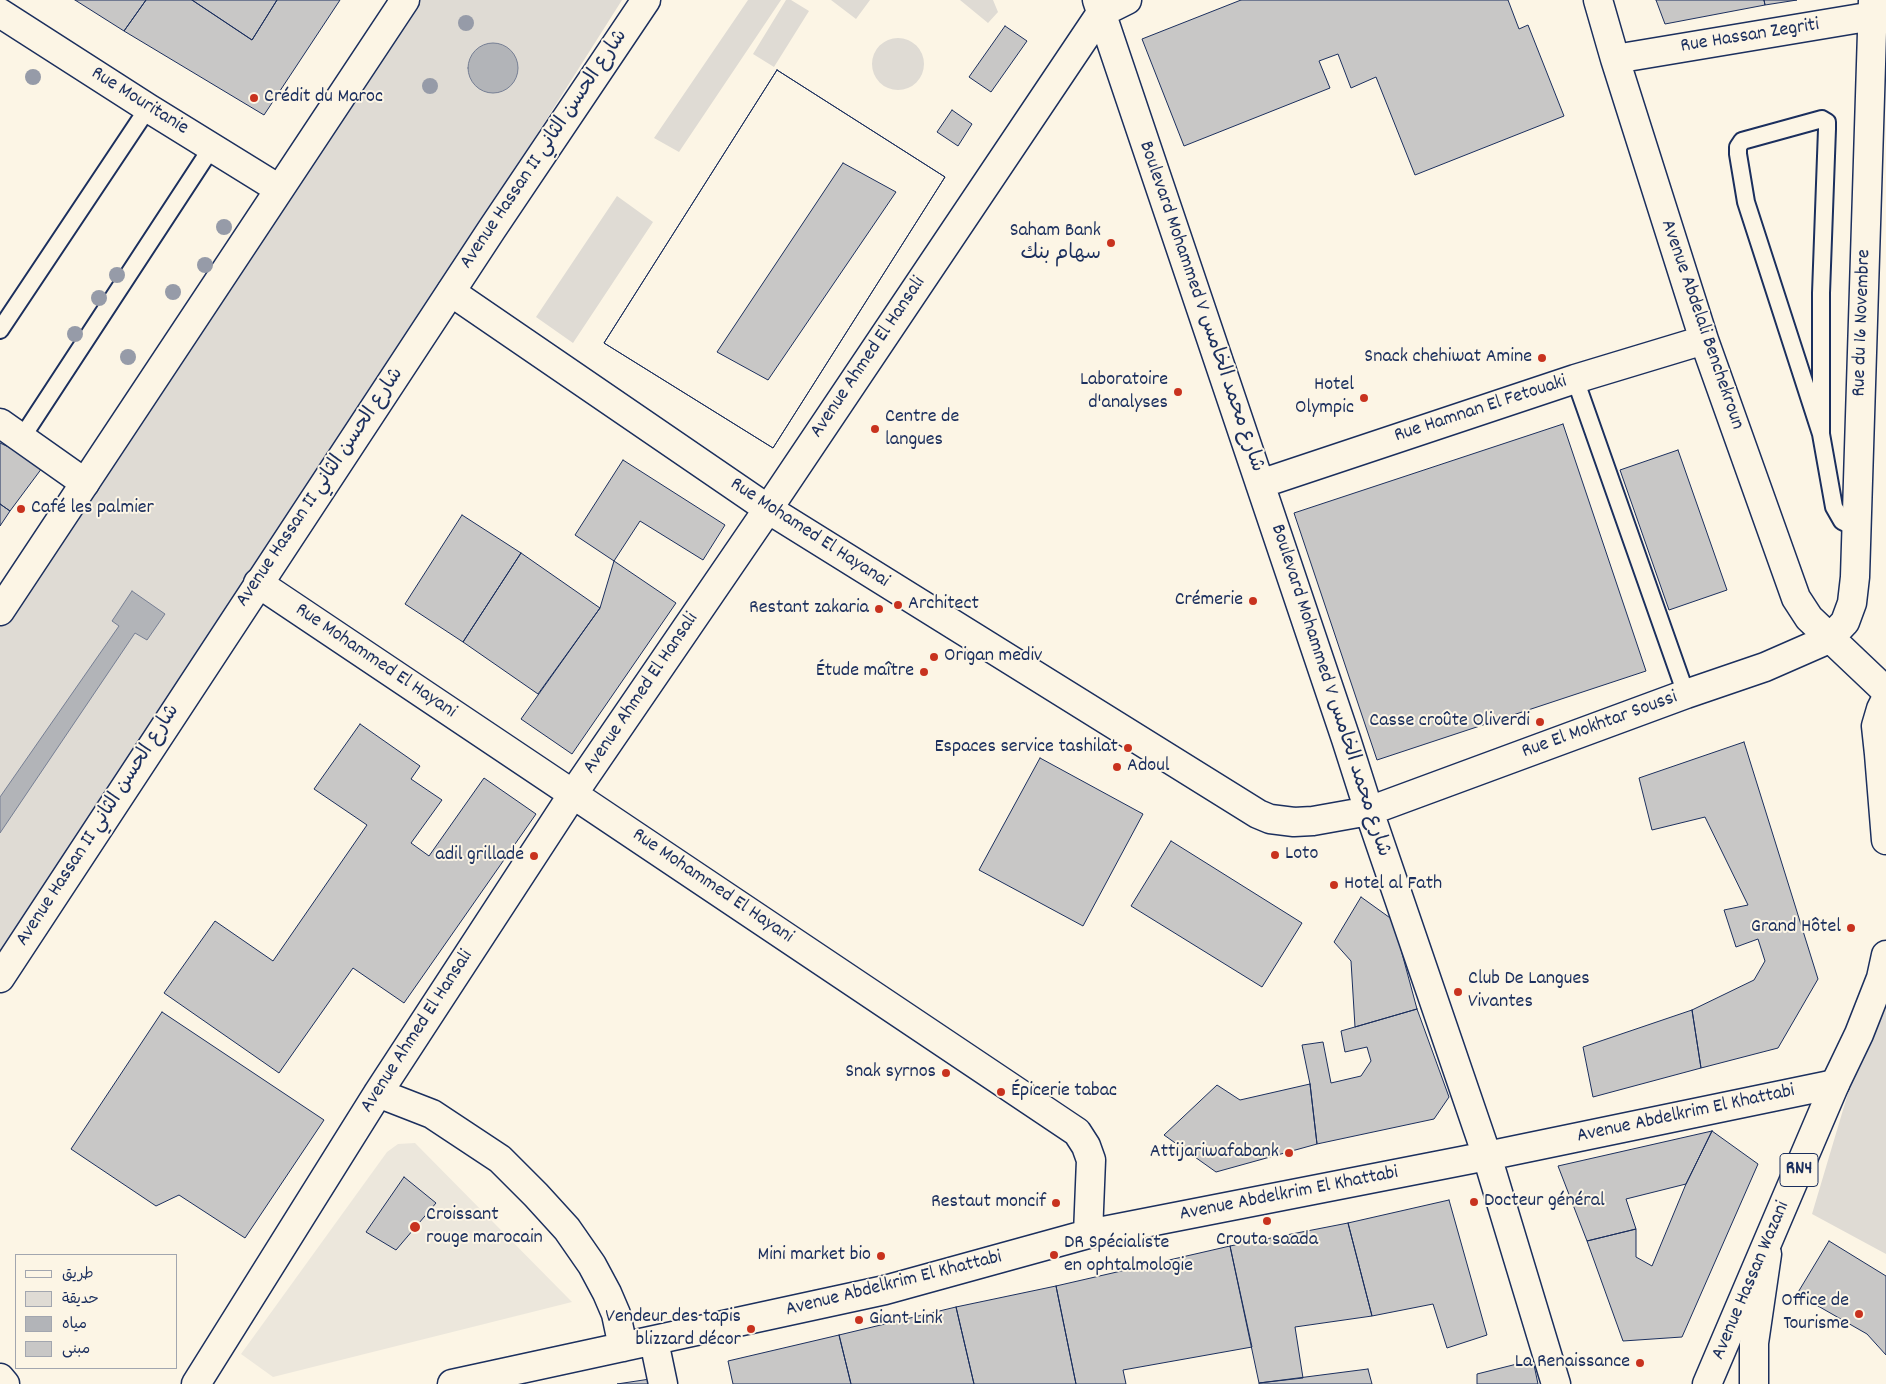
<!DOCTYPE html>
<meta charset="utf-8">
<style>
body{margin:0}
#map{position:relative;width:1886px;height:1384px;overflow:hidden;background:#fcf5e5;font-family:Dekko,"Playpen Sans Arabic",sans-serif}
canvas{display:block}
.legend{position:absolute;left:15px;top:1254px;width:162px;height:115px;box-sizing:border-box;background:#fcf5e5;border:1px solid #a2a6af;margin:0;padding:6px 9px;list-style:none;font-size:15px;color:#1b2f5e}
.legend li{display:flex;align-items:center;gap:10px;height:25px}
.legend b{width:25px;border:1px solid #a2a6af}
</style>
<div id="map">
<canvas width="1886" height="1384"></canvas>
<ul class="legend">
<li><b style="height:6px;background:#fcf5e5"></b>طريق</li>
<li><b style="height:14px;background:#dfdbd4"></b>حديقة</li>
<li><b style="height:14px;background:#b2b4b8"></b>مياه</li>
<li><b style="height:14px;background:#c8c7c6"></b>مبنى</li>
</ul>
</div>
<script>
const context = document.querySelector('canvas').getContext('2d');
context.lineJoin = 'round';
function fillPath(path, color) { context.fillStyle = color; context.fill(path, 'evenodd'); }
const poly = rows => new Path2D(rows.map(r => 'M' + r).join(''));
function trace(path, color, width, dash) { context.strokeStyle = color; context.lineWidth = width; context.lineCap = dash ? 'butt' : 'round'; context.setLineDash(dash || []); context.stroke(path); }
function drawText(font, color, halo, rows, align = 'center') {
  context.font = font + ' Dekko,"Playpen Sans Arabic",sans-serif'; context.lineWidth = 4; context.setLineDash([]); context.textBaseline = 'middle'; context.strokeStyle = halo; context.fillStyle = color; for (const [text, x, y, turn = 0] of rows) {
    context.save(); context.translate(x, y); context.rotate((+turn || 0) * Math.PI / 180); context.textAlign = isNaN(turn) ? turn : align; if (halo) context.strokeText(text, 0, 0); context.fillText(text, 0, 0); context.restore();
  }
}
fillPath(poly([
 [415,1143,572,1302,273,1377,241,1354,387,1152,398,1144]
]), '#ece7dc');
fillPath(poly([
 [406,0,622,0,108,812,0,975,0,611],
 [748,0,781,0,679,152,654,138],
 [786,0,791,0,809,11,774,67,753,54],
 [831,0,870,0,856,19],
 [960,0,993,0,998,12,988,23],
 '872 64a26 26 0 1 1 52 0a26 26 0 1 1-52 0Z',
 [617,196,653,222,573,343,536,317],
 [1886,973,1886,1254,1812,1214,1882,979]
]), '#dfdbd4');
const water = poly([
 '468 68a25 25 0 1 1 50 0a25 25 0 1 1-50 0Z',
 [132,591,165,614,147,640,135,633,0,833,0,797,119,626,112,621,132,591]
]);
fillPath(water, '#b2b4b8');
trace(water, '#767f94', 1);
const building = poly([
 [75,0,146,0,124,31,75,0],
 [146,0,192,0,252,40,277,0,340,0,264,115,124,31,146,0],
 [192,0,277,0,252,40,192,0],
 [1241,0,1508,0,1519,29,1528,25,1564,116,1415,175,1376,77,1351,88,1338,54,1319,61,1330,88,1184,146,1142,39,1241,0],
 [1656,0,1764,0,1765,5,1665,24,1656,0],
 [1764,0,1797,0,1765,5,1764,0],
 [1005,26,1027,41,991,92,969,77,1005,26],
 [777,70,945,177,773,448,604,343,777,70],
 [843,163,896,192,768,380,717,352,843,163],
 [777,70,945,177,773,448,604,343,777,70],
 [952,110,972,124,958,146,937,132,952,110],
 [1563,424,1646,671,1377,760,1294,513,1563,424],
 [0,443,45,464,10,511,0,504,0,443],
 [1678,450,1727,590,1669,610,1620,470,1678,450],
 [623,460,725,525,703,560,640,521,614,561,575,535,623,460],
 [0,504,10,511,0,526,0,504],
 [462,515,521,553,463,642,405,604,462,515],
 [521,553,600,608,538,694,463,642,521,553],
 [614,561,676,603,572,754,521,719,600,608,614,561],
 [360,724,420,766,411,779,442,800,411,843,429,856,484,778,536,814,404,1003,353,968,279,1073,164,993,215,921,273,961,367,825,314,789,360,724],
 [1744,742,1818,979,1778,1048,1701,1068,1692,1010,1754,980,1765,961,1758,939,1736,947,1724,910,1748,905,1705,817,1652,830,1639,778,1744,742],
 [1040,758,1143,814,1083,926,979,870,1040,758],
 [1171,841,1302,923,1262,987,1131,906,1171,841],
 [1361,897,1393,920,1417,1009,1355,1027,1351,961,1334,942,1361,897],
 [1417,1009,1449,1097,1434,1119,1317,1144,1310,1084,1302,1045,1323,1042,1331,1083,1361,1076,1371,1061,1367,1047,1345,1052,1341,1031,1417,1009],
 [1692,1010,1701,1068,1593,1097,1583,1047,1692,1010],
 [162,1012,324,1120,245,1238,179,1195,156,1206,71,1149,162,1012],
 [1310,1084,1317,1144,1216,1172,1164,1135,1217,1085,1240,1100,1310,1084],
 [1712,1131,1758,1164,1682,1337,1623,1341,1587,1241,1636,1229,1636,1257,1652,1266,1686,1184,1712,1131],
 [1712,1131,1686,1184,1626,1199,1636,1229,1587,1241,1558,1166,1712,1131],
 [404,1177,436,1203,396,1250,366,1232,404,1177],
 [1449,1200,1487,1335,1447,1348,1433,1304,1372,1316,1348,1223,1449,1200],
 [1348,1223,1372,1316,1295,1327,1303,1378,1259,1383,1230,1246,1348,1223],
 [1829,1241,1886,1276,1886,1355,1867,1334,1797,1294,1829,1241],
 [1230,1246,1252,1347,1123,1370,1126,1384,1076,1384,1056,1286,1230,1246],
 [1056,1286,1076,1384,974,1384,956,1307,1056,1286],
 [956,1307,974,1384,851,1384,839,1335,956,1307],
 [839,1335,851,1384,733,1384,728,1361,839,1335],
 [1533,1360,1538,1384,1477,1384,1477,1374,1533,1360],
 [1368,1369,1372,1384,1259,1384,1259,1383,1368,1369],
 [650,1379,651,1384,617,1384,650,1379]
]);
fillPath(building, '#c8c7c6');
trace(building, '#1b2f5e', 1);
const lane = poly([
 [0,330,148,108],
 [1575,379,1686,694],
 [1821,434,1821,293,1827,129,1827,122,1822,119,1742,141,1738,147,1738,154,1746,202,1821,434,1834,507,1842,521,1856,528],
 [21,439,212,147]
]);
const street = poly([
 [1097,0,1346,739,1369,811,1487,1156,1556,1384],
 [1598,0,1615,59,1704,340,1796,598,1809,618,1886,691],
 [0,13,148,108,279,189],
 [1101,13,1127,0],
 [1615,59,1873,16,1886,16],
 [451,292,768,509,1258,814,1270,819,1294,822,1313,821,1369,811,1686,694,1765,667,1829,639,1845,622,1852,603,1855,577,1873,0],
 [0,423,85,483],
 [1260,484,1575,379,1704,340],
 [258,583,1077,1132,1086,1146,1091,1160,1088,1234],
 [378,1093,432,1114,500,1159,536,1195,567,1229,592,1265,607,1293,616,1314,623,1347],
 [654,1341,663,1384],
 [0,1378,5,1384],
 [196,1384,378,1093,573,794,768,509,1101,13],
 [452,1384,885,1290,1088,1234,1487,1156,1835,1084]
]);
const secondary = poly([
 [0,611,405,0],
 [0,978,492,229,646,0],
 [1754,1384,1754,1343,1767,1254]
]);
const primary = poly([
 [1886,699,1881,709,1876,726,1879,754,1886,769],
 [1879,754,1886,840],
 [1707,1384,1835,1084,1859,1034,1881,978,1886,955]
]);
trace(lane, '#1b2f5e', 20);
trace(street, '#1b2f5e', 31);
trace(secondary, '#1b2f5e', 31);
trace(primary, '#1b2f5e', 31);
trace(lane, '#fcf5e5', 16);
trace(street, '#fcf5e5', 28);
trace(secondary, '#fcf5e5', 28);
trace(primary, '#fcf5e5', 28);
context.fillStyle = '#969ba8';
for (const [x, y] of [
 [466,23],
 [33,77],
 [430,86],
 [224,227],
 [205,265],
 [117,275],
 [173,292],
 [99,298],
 [75,334],
 [128,357]
]) { context.beginPath(); context.arc(x, y, 8, 0, 2 * Math.PI); context.fill(); }
for (const [x, y, r, color] of [
 [254,98,5,"#c8321e"],
 [1111,243,5,"#c8321e"],
 [1542,358,5,"#c8321e"],
 [1178,392,5,"#c8321e"],
 [1364,398,5,"#c8321e"],
 [875,429,5,"#c8321e"],
 [21,509,5,"#c8321e"],
 [1253,601,5,"#c8321e"],
 [898,605,5,"#c8321e"],
 [879,609,5,"#c8321e"],
 [934,657,5,"#c8321e"],
 [924,672,5,"#c8321e"],
 [1540,722,5,"#c8321e"],
 [1128,748,5,"#c8321e"],
 [1117,767,5,"#c8321e"],
 [1275,855,5,"#c8321e"],
 [534,856,5,"#c8321e"],
 [1334,885,5,"#c8321e"],
 [1851,928,5,"#c8321e"],
 [1458,992,5,"#c8321e"],
 [946,1073,5,"#c8321e"],
 [1001,1092,5,"#c8321e"],
 [1289,1153,5,"#c8321e"],
 [1474,1202,5,"#c8321e"],
 [1056,1203,5,"#c8321e"],
 [1267,1221,5,"#c8321e"],
 [415,1227,6,"#c8321e"],
 [1054,1255,5,"#c8321e"],
 [881,1256,5,"#c8321e"],
 [1859,1314,5,"#c8321e"],
 [859,1320,5,"#c8321e"],
 [751,1329,5,"#c8321e"],
 [1640,1363,5,"#c8321e"]
]) { const dot = new Path2D(); dot.arc(x, y, r, 0, 2 * Math.PI); context.fillStyle = color; context.fill(dot); trace(dot, '#fcf5e5', 2); }
for (const [x, y, w] of [
 [1799,1170,38]
]) { const box = new Path2D(); box.roundRect(x - w / 2, y - 16.5, w, 33, 4); context.fillStyle = '#fcf5e5'; context.fill(box); trace(box, '#1b2f5e', 1); }
drawText('bold 19px', '#1b2f5e', null, [
 ["RN4",1799,1170]
]);
drawText('20px', '#1b2f5e', '#fcf5e5', [
 ["Rue Hassan Zegriti",1750,37,-9],
 ["Rue Mouritanie",139,102,32],
 ["Avenue Hassan II شارع الحسن الثاني",545,150,-56],
 ["Boulevard Mohammed V شارع محمد الخامس",1200,307,71],
 ["Rue du 16 Novembre",1863,323,-88],
 ["Avenue Abdelali Benchekroun",1701,325,71],
 ["Avenue Ahmed El Hansali",869,358,-56],
 ["Rue Hamnan El Fetouaki",1481,410,-18],
 ["Avenue Hassan II شارع الحسن الثاني",321,488,-56],
 ["Rue Mohamed El Hayanai",809,534,33],
 ["Rue Mohammed El Hayani",375,662,34],
 ["Boulevard Mohammed V شارع محمد الخامس",1329,691,72],
 ["Avenue Ahmed El Hansali",642,694,-56],
 ["Rue El Mokhtar Soussi",1600,726,-20],
 ["Avenue Hassan II شارع الحسن الثاني",99,826,-57],
 ["Rue Mohammed El Hayani",712,887,34],
 ["Avenue Ahmed El Hansali",418,1032,-57],
 ["Avenue Abdelkrim El Khattabi",1686,1115,-12],
 ["Avenue Abdelkrim El Khattabi",1289,1195,-11],
 ["Avenue Hassan Wazani",1752,1281,-67],
 ["Avenue Abdelkrim El Khattabi",894,1285,-14]
]);
drawText('20px', '#1b2f5e', '#fcf5e5', [
 ["Crédit du Maroc",264,98,"left"],
 ["Saham Bank",1101,232],
 ["سهام بنك",1101,255],
 ["Snack chehiwat Amine",1532,358],
 ["Laboratoire",1168,381],
 ["d'analyses",1168,404],
 ["Hotel",1354,386],
 ["Olympic",1354,409],
 ["Centre de",885,418,"left"],
 ["langues",885,441,"left"],
 ["Café les palmier",31,509,"left"],
 ["Crémerie",1243,601],
 ["Architect",908,605,"left"],
 ["Restant zakaria",869,609],
 ["Origan mediv",944,657,"left"],
 ["Étude maître",914,672],
 ["Casse croûte Oliverdi",1530,722],
 ["Espaces service tashilat",1118,748],
 ["Adoul",1127,767,"left"],
 ["Loto",1285,855,"left"],
 ["adil grillade",524,856],
 ["Hotel al Fath",1344,885,"left"],
 ["Grand Hôtel",1841,928],
 ["Club De Langues",1468,980,"left"],
 ["Vivantes",1468,1003,"left"],
 ["Snak syrnos",936,1073],
 ["Épicerie tabac",1011,1092,"left"],
 ["Attijariwafabank",1279,1153],
 ["Docteur général",1484,1202,"left"],
 ["Restaut moncif",1046,1203],
 ["Croissant",426,1216,"left"],
 ["rouge marocain",426,1239,"left"],
 ["Crouta saada",1267,1241,"center"],
 ["DR Spécialiste",1064,1244,"left"],
 ["en ophtalmologie",1064,1267,"left"],
 ["Mini market bio",871,1256],
 ["Office de",1849,1302],
 ["Tourisme",1849,1325],
 ["Vendeur des tapis",741,1318],
 ["blizzard décor",741,1341],
 ["Giant Link",869,1320,"left"],
 ["La Renaissance",1630,1363]
], 'right');
</script>
